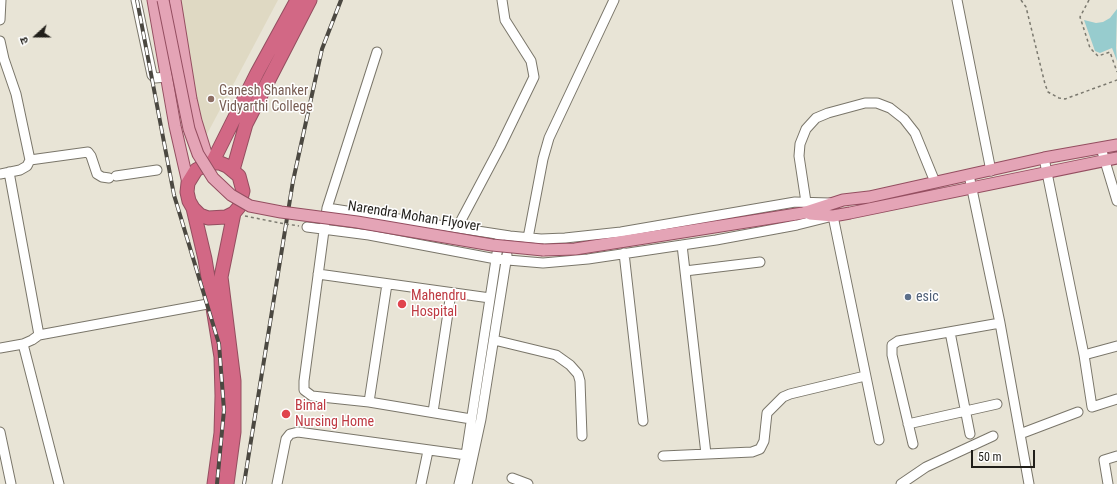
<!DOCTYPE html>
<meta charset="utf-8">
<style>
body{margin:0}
#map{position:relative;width:1117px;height:484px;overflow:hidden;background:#e8e4d6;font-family:"Roboto Condensed","Noto Sans Devanagari",sans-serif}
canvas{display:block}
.north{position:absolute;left:16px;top:16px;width:40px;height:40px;-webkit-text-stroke:3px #fff;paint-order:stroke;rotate:249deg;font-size:11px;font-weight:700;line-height:16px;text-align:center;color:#211f1a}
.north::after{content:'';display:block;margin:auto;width:14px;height:18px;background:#211f1a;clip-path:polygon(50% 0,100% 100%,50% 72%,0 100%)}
.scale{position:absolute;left:971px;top:450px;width:64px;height:18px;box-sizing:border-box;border:2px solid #211f1a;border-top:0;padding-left:5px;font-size:12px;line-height:14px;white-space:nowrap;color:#211f1a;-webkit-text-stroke:3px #fff;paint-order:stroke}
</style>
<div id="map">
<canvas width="1117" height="484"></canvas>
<div class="north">उ</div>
<div class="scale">50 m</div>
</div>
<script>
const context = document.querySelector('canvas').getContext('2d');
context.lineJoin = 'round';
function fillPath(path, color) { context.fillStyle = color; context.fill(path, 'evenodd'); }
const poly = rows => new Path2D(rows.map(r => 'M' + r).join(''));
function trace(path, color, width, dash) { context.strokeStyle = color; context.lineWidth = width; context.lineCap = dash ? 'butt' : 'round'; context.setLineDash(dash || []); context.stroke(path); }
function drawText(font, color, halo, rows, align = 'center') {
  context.font = font + ' "Roboto Condensed",sans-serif'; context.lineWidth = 3; context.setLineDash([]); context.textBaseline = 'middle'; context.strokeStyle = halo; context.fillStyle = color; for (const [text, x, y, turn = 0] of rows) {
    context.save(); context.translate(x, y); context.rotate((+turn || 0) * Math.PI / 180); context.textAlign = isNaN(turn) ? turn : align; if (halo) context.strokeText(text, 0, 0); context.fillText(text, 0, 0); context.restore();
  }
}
fillPath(poly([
 [178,0,278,0,206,136,188,61]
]), '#dfd9c3');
fillPath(poly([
 [1117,9,1116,48,1117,61,1112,48,1100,53,1095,51,1084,20,1096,23,1103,22,1110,18]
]), '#97ccce');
const minor = poly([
 [136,0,152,75,155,78,167,77],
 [957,0,991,171],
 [0,20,1,0],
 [0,41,4,59,16,94,30,160,27,166,20,170,0,174],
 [377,52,327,208,304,381,304,390,312,396,369,402,471,419],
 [1101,148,1117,201],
 [1044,158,1084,355,1092,407,1117,399],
 [30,160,88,152,91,156,97,174,102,177,109,178],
 [9,172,39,335],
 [969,175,1000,323,1029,484],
 [116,176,157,170],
 [806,202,799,156,800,144,806,129,816,118,828,113,865,103,877,103,890,108,904,119,915,133,935,182],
 [327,208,510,236,541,239,565,238,621,232,795,202,830,203],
 [307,227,369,235,496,259,543,263,588,259,716,240,797,225,833,216,879,440],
 [457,228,500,147,534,77,531,61,505,20,502,0],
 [528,238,543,159,549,138,614,0],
 [682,245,706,454],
 [624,253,643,421],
 [685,271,760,262],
 [318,274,490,298],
 [950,332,970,434],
 [494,340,556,355,570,365,578,374,580,381,582,436],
 [23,344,59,484],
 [0,348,23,344,32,340,39,335,213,303],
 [1084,355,1117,346],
 [369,402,387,284],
 [433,412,451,293],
 [908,424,997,404],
 [0,432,11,484],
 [1020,434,1078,412],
 [913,444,892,355,892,345,898,341,1000,323],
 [663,456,752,452,760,449,764,441,767,413,783,397,790,394,865,376],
 [512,478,528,484],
 [277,484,286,439,290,434,298,432,466,455],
 [421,484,428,451],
 [459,484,466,455,499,240],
 [467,484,481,419,507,255],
 [901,484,926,467,993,436],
 [1108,484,1104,460,1117,456]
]);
const major = poly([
 [153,0,175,126,188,183],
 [175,0,191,99,196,121,209,163],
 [810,214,833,216,850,213,1117,158],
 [543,250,575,249,803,213,843,200,869,197,1044,158,1117,145]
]);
const highway = poly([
 [212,163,257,73,297,0],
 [233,170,246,124,310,0],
 [193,208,205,259,221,357,222,396,221,433,214,484],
 [227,484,234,432,234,381,221,277,234,213,239,207,243,191,239,176,227,166,220,163,209,163,196,170,188,183,187,192,189,201,193,208,200,215,208,218,226,217,234,213]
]);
trace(minor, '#7a766a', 11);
trace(major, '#944e60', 13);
trace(highway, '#944e60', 15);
trace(poly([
 [1021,0,1026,7,1045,84,1048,92,1059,98,1065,99,1117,80],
 [1089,0,1080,17,1090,48,1098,56,1110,52,1117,72],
 [245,216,280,223]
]), '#7b796f', 1.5, [3, 3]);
trace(minor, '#fff', 9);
trace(major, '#e4a4b6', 11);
trace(highway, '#d26885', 13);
const rail = poly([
 [137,0,174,195,219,344,224,410,217,484],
 [244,484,293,181,322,49,341,0]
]);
trace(rail, '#4b4841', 4);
trace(rail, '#fff', 2.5, [8]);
const majorBridge = poly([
 [163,0,189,129,198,154,213,178,231,195,250,206,281,212,357,222,492,245,543,250]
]);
trace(majorBridge, '#944e60', 13, []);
trace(poly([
 [280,223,299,226]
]), '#7b796f', 1.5, [3, 3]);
trace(majorBridge, '#e4a4b6', 11);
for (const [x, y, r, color] of [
 [211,99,4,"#8d6e63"],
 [908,297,4,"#5c6f8a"],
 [402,304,5,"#e0444e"],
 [286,414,5,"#e0444e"]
]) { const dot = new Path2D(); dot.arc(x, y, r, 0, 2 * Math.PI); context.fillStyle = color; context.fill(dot); trace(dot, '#fff', 1.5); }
drawText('14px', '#785e54', '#fff', [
 ["Ganesh Shanker",219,91],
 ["Vidyarthi College",219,107]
], 'left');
drawText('14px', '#211f1a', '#fff', [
 ["Narendra Mohan Flyover",414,217,9]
]);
drawText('14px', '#be3a42', '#fff', [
 ["Mahendru",411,296],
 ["Hospital",411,312],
 ["Bimal",295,406],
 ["Nursing Home",295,422]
], 'left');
drawText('14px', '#4e5e75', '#fff', [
 ["esic",916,297]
], 'left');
</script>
